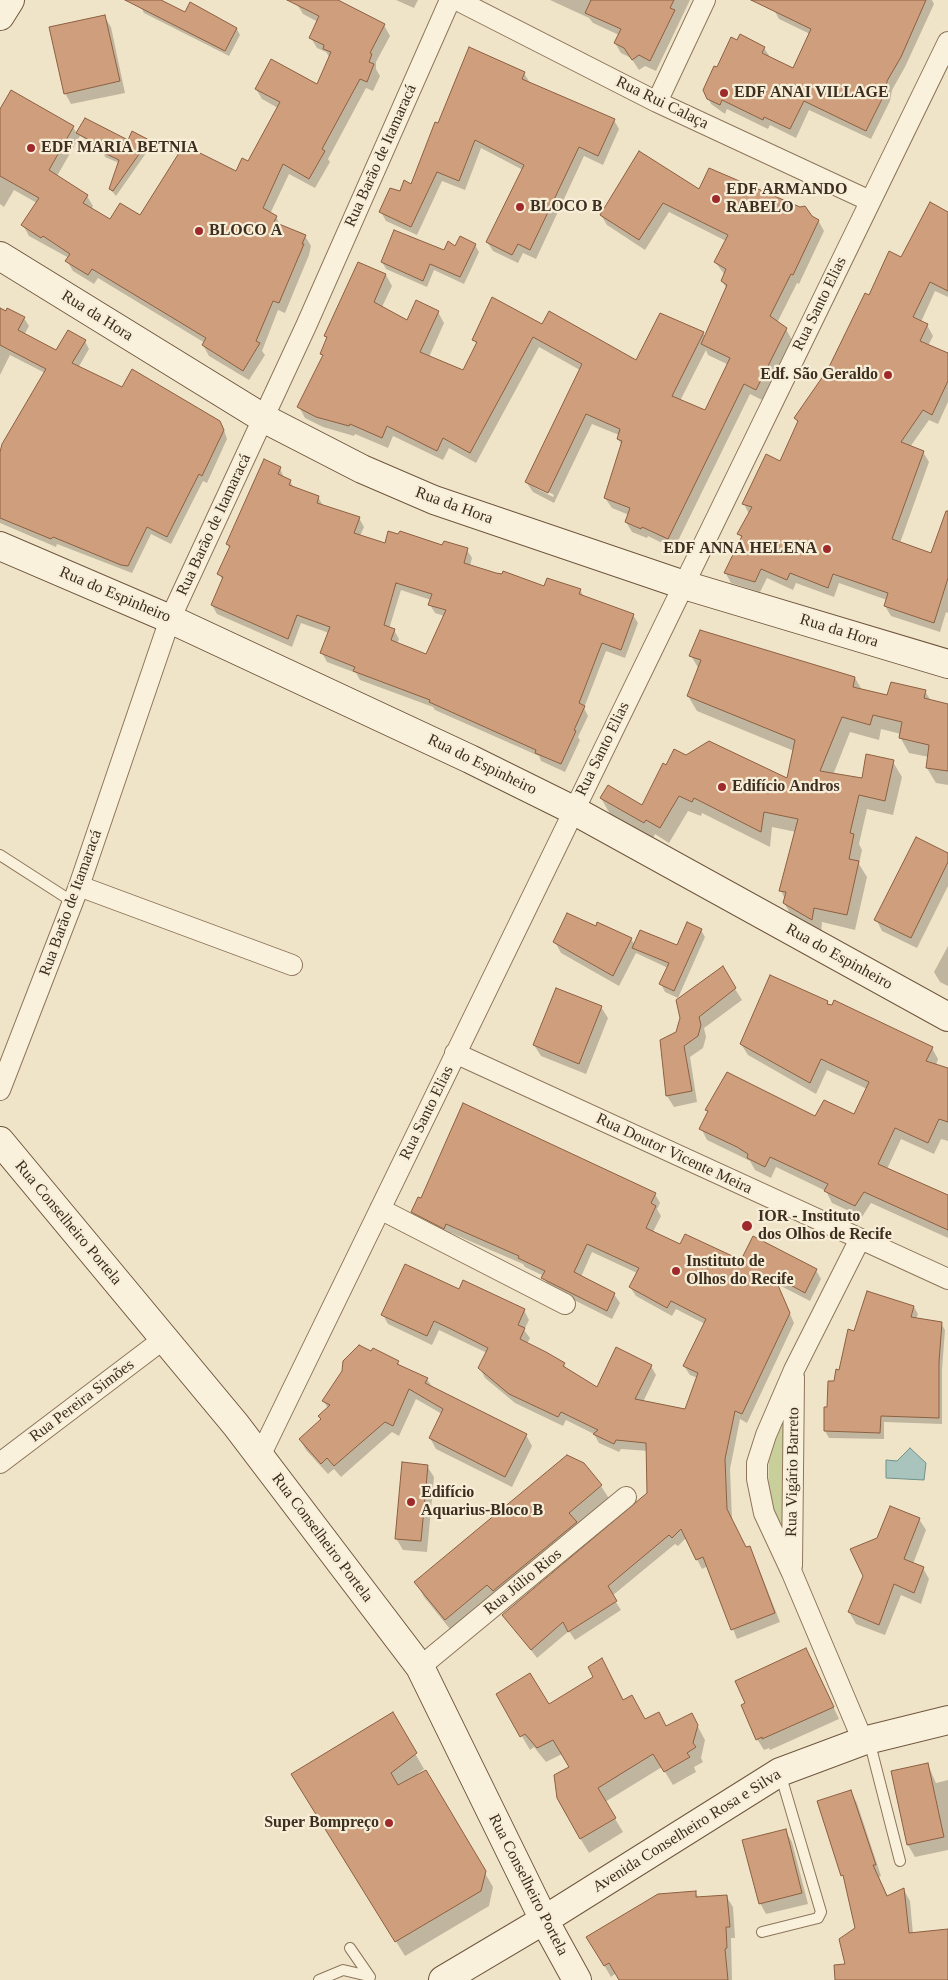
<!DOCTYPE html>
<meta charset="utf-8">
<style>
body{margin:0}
canvas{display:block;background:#f0e4c8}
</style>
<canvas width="948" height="1980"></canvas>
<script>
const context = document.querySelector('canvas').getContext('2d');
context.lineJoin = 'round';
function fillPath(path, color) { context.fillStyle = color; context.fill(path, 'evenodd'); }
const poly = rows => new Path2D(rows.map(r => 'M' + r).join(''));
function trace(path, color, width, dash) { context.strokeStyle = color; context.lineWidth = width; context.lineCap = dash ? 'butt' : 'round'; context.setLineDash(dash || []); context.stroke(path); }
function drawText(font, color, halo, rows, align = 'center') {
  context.font = font + ' Georgia,serif'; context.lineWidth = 4.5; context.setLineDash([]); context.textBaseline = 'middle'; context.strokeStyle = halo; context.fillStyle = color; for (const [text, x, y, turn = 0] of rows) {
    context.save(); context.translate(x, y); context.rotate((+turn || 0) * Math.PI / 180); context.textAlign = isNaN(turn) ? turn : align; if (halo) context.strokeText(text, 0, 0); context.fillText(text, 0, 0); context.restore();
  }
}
fillPath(poly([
 [793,1380,794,1564,768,1510,769,1442]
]), '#c9cf9b');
const water = poly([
 [910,1448,926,1463,924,1480,886,1478,886,1460,897,1461,910,1448]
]);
fillPath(water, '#a9c4bc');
trace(water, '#6f938a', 1);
fillPath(poly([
 [143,0,159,0,186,13,237,29,240,35,229,56,144,13,141,7],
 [299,0,335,0,384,25,390,36,376,62,376,69,380,76,373,91,366,88,328,159,330,162,315,188,289,174,270,214,276,217,282,227,305,236,311,246,309,255,285,313,278,310,262,351,265,355,249,380,209,356,203,345,205,343,98,278,94,284,73,271,67,261,69,258,29,236,23,225,37,203,14,190,4,207,0,204,0,124,73,127,77,134,86,120,128,142,148,141,151,146,116,196,110,189,119,163,105,157,103,150,80,136,57,176,87,196,93,206,91,210,110,221,140,216,237,173,249,162,278,108,262,99,256,89,317,86,330,58,326,52,317,48,311,38,318,22,303,14,297,4],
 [396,0,418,0,414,8],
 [550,0,690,0,656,71,645,66,639,70,631,58,621,53,615,43,619,35,593,23,589,18],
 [778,0,932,0,934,4,905,67,892,90,890,101,871,139,809,110,796,138,770,125,768,129,727,109,725,114,711,104,705,91,718,69,764,48,770,57,793,70,810,34,779,19,774,10],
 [104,16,111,27,125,93,71,104,65,93],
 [524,73,530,83,614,120,619,129,603,165,584,156,536,259,523,253,518,263,493,251,487,242,523,170,481,148,465,190,442,181,417,235,386,221,381,212,400,193,412,186,439,125],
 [699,191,811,217,818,220,824,231,799,284,797,283,777,323,786,329,792,340,762,400,750,394,674,549,648,536,647,538,632,532,626,522,629,515,612,508,605,498,622,446,618,439,619,435,592,424,554,503,533,492,526,482,580,370,539,347,476,463,449,448,443,460,393,436,388,448,355,434,354,436,323,427,305,418,299,407,323,357,322,354,327,339,326,336,386,275,392,286,382,307,408,322,438,312,444,323,429,357,463,372,477,345,474,340,543,325,636,362,703,333,706,337,727,289,722,281,725,275,715,262,726,241,669,212,645,250,607,225,601,215],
 [706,350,708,355,729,365,706,412,680,401],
 [534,484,554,495,553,497,534,487],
 [948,213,948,297,935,291,921,322,927,325,933,336,928,346,948,354,948,402,938,424,929,420,910,447,923,452,929,462,900,543,931,555,948,513,948,613,946,612,940,632,891,616,885,606,887,600,839,583,834,597,796,583,793,590,767,578,760,592,731,583,725,572,742,539,739,534,749,514,744,504,780,462,798,423,795,418,829,370,869,296,901,258],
 [475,245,479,252,464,284,434,270,427,287,386,269,382,262],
 [0,308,24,318,29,326,24,335,57,352,85,341,89,349,78,368,122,389,219,422,224,430,227,439,207,483,203,481,171,544,151,534,132,573,57,544,56,547,0,523,0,453,45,373,10,355,0,375],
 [280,468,284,478,290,481,294,488,318,497,324,507,359,518,364,527,360,536,385,544,467,550,472,558,470,566,545,588,580,590,585,598,633,615,638,623,625,658,606,651,584,708,588,716,578,737,580,740,565,772,541,761,539,756,435,710,433,707,360,680,356,673,327,662,322,653,329,633,301,623,292,647,217,614,212,605,223,581,219,574,230,549,227,544],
 [401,590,431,600,430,605,435,613,444,616,427,655,397,644,399,639,394,630,389,629],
 [691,656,855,678,862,690,888,697,925,691,931,701,948,705,948,785,936,783,927,768,929,757,909,753,900,737,901,734,881,729,879,740,850,732,833,775,864,780,893,762,902,777,893,815,867,809,859,844,862,850,859,864,867,877,855,930,822,922,821,934,793,918,784,903,785,899,781,891,796,832,772,827,770,847,702,813,701,816,688,811,669,843,655,834,653,838,610,814,601,798,643,806,667,766,687,756,788,780,794,751,697,711,688,696,699,669],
 [948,854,948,886,917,948,882,931,876,919],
 [596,927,631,939,635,945,677,947,701,930,705,937,678,998,665,992,661,984,668,968,636,953,619,986,561,953,555,942],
 [948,946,948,986,940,982,934,972],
 [722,968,742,1000,704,1028,706,1037,703,1048,690,1057,697,1102,674,1107,667,1096,677,1033],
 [827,1002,829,1006,932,1048,938,1059,936,1065,948,1069,948,1141,941,1139,934,1154,901,1139,887,1169,948,1197,948,1238,871,1203,862,1217,832,1203,826,1191,776,1167,771,1178,755,1170,750,1161,744,1158,707,1140,701,1128,708,1113,707,1110,816,1118,855,1115,867,1089,827,1070,816,1094,748,1055,741,1044],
 [601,1007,608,1018,586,1074,541,1056,534,1045],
 [655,1194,660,1203,657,1209,661,1216,653,1232,681,1245,741,1261,816,1270,821,1279,810,1301,777,1284,794,1323,747,1423,740,1419,730,1469,732,1519,746,1548,749,1547,754,1556,780,1622,737,1639,708,1566,702,1569,686,1538,678,1546,675,1544,612,1596,621,1610,575,1640,569,1631,537,1658,504,1615,649,1493,648,1451,621,1449,619,1452,599,1443,594,1434,566,1420,563,1426,515,1403,485,1378,480,1368,487,1353,439,1330,432,1345,388,1324,383,1315,460,1291,524,1310,529,1320,524,1330,530,1338,527,1344,564,1364,567,1370,597,1389,651,1366,656,1375,643,1402,685,1410,698,1378,690,1375,684,1366,705,1324,676,1309,672,1316,636,1296,630,1287,637,1273,592,1252,581,1277,614,1294,620,1303,612,1319,548,1287,544,1276,525,1267,523,1264,451,1233,450,1237,418,1221,412,1212],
 [914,1307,918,1314,916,1319,941,1323,945,1330,942,1370,942,1424,884,1422,884,1439,829,1438,825,1431,828,1408,840,1371],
 [398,1362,400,1366,427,1379,433,1388,526,1435,532,1446,512,1487,436,1449,430,1438,442,1414,416,1399,399,1436,392,1432,341,1477,334,1469,328,1474,306,1450,300,1440,322,1420,328,1409,324,1401],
 [427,1466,434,1477,427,1552,403,1550,396,1538],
 [601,1486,610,1500,454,1634,424,1597,416,1582],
 [919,1519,926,1530,913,1564,923,1568,929,1579,921,1604,901,1595,885,1635,856,1624,849,1612,864,1576],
 [812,1661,839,1719,770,1750,769,1748,764,1750,757,1739,747,1703],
 [610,1674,624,1701,645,1720,666,1728,691,1714,705,1740,701,1758,703,1762,694,1767,696,1772,673,1785,662,1767,605,1802,623,1832,589,1853,561,1806,571,1768,562,1754,546,1762,534,1747,530,1750,497,1694,548,1706],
 [392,1714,424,1769,416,1775,426,1771,493,1887,489,1906,405,1956,301,1789],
 [928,1765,936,1783,948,1780,948,1850,915,1857,908,1845],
 [851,1792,857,1803,881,1876,879,1877,888,1897,904,1890,910,1901,913,1934,948,1930,948,1980,837,1980,846,1965,856,1929,846,1883,818,1802],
 [785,1830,792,1842,808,1904,766,1914,760,1903],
 [695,1892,699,1898,726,1896,733,1907,735,1938,731,1938,732,1980,620,1980,616,1973,611,1977,588,1938]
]), '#0003');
const building = poly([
 [125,0,161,0,185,12,190,2,237,28,225,51,125,0],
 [287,0,338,0,385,24,370,53,372,54,369,62,374,64,367,82,360,79,322,149,325,151,309,179,283,164,263,208,277,216,274,222,306,235,302,244,304,244,279,303,273,301,256,341,260,343,243,371,202,345,206,338,92,269,88,275,65,261,70,254,43,236,41,238,21,225,39,198,0,176,0,109,11,90,74,126,49,170,88,195,83,203,110,219,120,203,140,215,184,145,236,171,242,158,248,161,280,102,255,89,271,59,317,84,331,52,323,49,324,45,309,38,319,16,287,0],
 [591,0,674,0,670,8,675,10,650,61,639,55,632,60,624,48,614,43,621,29,585,13,591,0],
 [751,0,926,0,901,57,887,81,886,91,866,131,804,101,790,129,764,117,763,120,722,100,720,105,707,99,703,90,714,66,717,67,731,37,737,40,740,34,765,47,762,53,793,68,811,29,751,0],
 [105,15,120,81,64,94,49,27,105,15],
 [469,47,525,72,522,79,615,119,598,156,579,147,530,250,518,244,512,255,486,242,524,165,475,140,459,181,437,172,411,227,379,212,390,188,400,191,404,180,411,184,435,122,438,123,469,47],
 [85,118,128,140,132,131,149,140,113,191,109,189,119,160,100,151,103,147,76,133,85,118],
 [639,151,699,189,709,168,800,207,805,206,812,216,819,220,793,275,791,274,770,316,787,328,756,390,744,384,668,539,642,527,641,529,625,522,630,508,604,498,622,441,617,439,620,429,586,414,548,493,525,482,582,364,533,337,470,453,443,438,437,451,387,426,382,438,350,424,349,426,316,417,297,407,323,355,320,354,327,337,324,336,358,262,386,274,374,302,407,320,416,300,439,311,420,352,463,370,477,342,472,340,492,297,542,324,549,311,636,360,660,313,704,332,672,396,705,410,730,358,701,344,727,285,721,281,726,269,714,262,728,235,663,203,639,240,600,215,639,151],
 [930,202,948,212,948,291,930,282,913,317,928,324,920,341,948,353,948,381,932,415,923,410,901,442,924,451,892,539,931,553,946,511,948,511,948,578,934,623,884,606,888,593,833,574,828,588,790,573,787,580,761,569,755,582,724,573,742,536,737,534,752,507,742,504,766,454,780,461,798,421,794,418,828,369,865,293,869,295,889,251,901,257,930,202],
 [394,230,444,250,448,241,455,246,460,236,476,244,460,277,430,264,423,281,381,262,394,230],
 [0,308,6,311,7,308,25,317,18,330,56,350,68,330,86,340,72,363,122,387,132,369,220,421,224,430,202,476,199,474,167,537,147,527,128,566,121,565,53,537,51,539,0,518,0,452,2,444,46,369,0,345,0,308],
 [264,459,281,467,278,474,291,480,289,485,319,496,317,503,360,517,354,533,385,543,388,531,398,534,400,531,442,545,444,541,468,548,464,563,496,573,502,574,503,571,544,586,547,578,581,589,579,594,634,614,621,650,602,643,579,703,585,706,574,730,576,731,561,764,535,753,536,750,429,702,430,700,353,671,355,667,320,653,330,627,297,615,288,639,211,605,223,577,217,574,230,546,226,544,264,459],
 [396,583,432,594,428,605,446,610,426,654,391,640,395,629,384,625,396,583],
 [700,630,855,677,853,687,887,695,891,682,926,690,924,698,948,704,948,771,926,768,929,745,899,738,902,722,873,715,870,725,842,717,820,771,862,778,866,754,894,760,885,801,859,795,850,833,854,834,849,859,859,861,847,915,814,908,812,920,783,903,786,892,779,891,798,819,764,812,761,832,694,798,692,802,679,796,660,828,646,820,644,823,600,798,608,785,642,805,663,763,666,765,674,749,686,755,709,741,787,778,795,740,687,696,701,660,689,656,700,630],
 [916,837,948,853,948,862,911,938,874,920,916,837],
 [567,913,596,926,597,922,632,938,613,976,553,942,567,913],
 [687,922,702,929,674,991,659,984,669,963,632,948,640,930,677,945,687,922],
 [723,966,736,988,699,1017,701,1025,698,1036,684,1046,692,1091,666,1096,660,1040,676,1032,680,1018,676,1000,723,966],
 [770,975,828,1001,827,1004,832,1005,834,1000,933,1047,926,1061,948,1068,948,1122,939,1119,928,1143,895,1128,878,1164,948,1195,948,1230,864,1192,855,1206,824,1191,828,1184,770,1157,765,1167,747,1158,748,1154,737,1147,699,1129,708,1111,705,1110,727,1072,815,1116,824,1100,854,1114,869,1082,821,1059,810,1083,740,1044,770,975],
 [556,988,602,1006,579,1064,533,1045,556,988],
 [463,1103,656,1193,651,1203,656,1206,646,1228,680,1244,685,1234,741,1260,753,1236,817,1269,805,1293,774,1276,790,1313,742,1414,735,1411,725,1459,727,1509,746,1547,750,1546,775,1613,731,1630,703,1557,696,1560,681,1529,672,1538,669,1535,608,1586,617,1601,568,1632,563,1622,531,1650,502,1615,647,1493,646,1443,616,1440,614,1444,593,1434,598,1430,561,1412,558,1417,509,1394,478,1368,488,1348,451,1329,434,1321,427,1336,381,1315,405,1264,459,1289,463,1280,525,1309,518,1325,525,1328,520,1339,546,1352,565,1363,563,1366,597,1387,616,1347,652,1365,635,1399,685,1409,698,1373,683,1366,706,1319,671,1301,667,1308,629,1287,639,1268,587,1244,574,1272,615,1293,607,1311,541,1278,545,1271,518,1258,519,1256,446,1224,444,1229,411,1212,418,1197,421,1198,463,1103],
 [867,1291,914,1306,911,1317,942,1322,939,1362,939,1418,881,1416,880,1433,824,1431,824,1407,827,1407,828,1381,834,1381,836,1369,839,1370,848,1329,854,1331,867,1291],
 [359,1345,371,1351,373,1348,399,1361,397,1364,428,1378,425,1383,527,1434,505,1477,429,1438,443,1409,409,1389,393,1426,385,1422,334,1466,327,1458,321,1464,299,1439,321,1419,318,1416,330,1405,322,1401,342,1371,343,1361,359,1345],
 [567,1455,584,1463,602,1485,569,1513,577,1522,493,1591,487,1585,445,1620,414,1582,567,1455],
 [402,1462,428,1465,421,1541,395,1539,402,1462],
 [890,1506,920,1518,904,1559,924,1567,914,1593,894,1584,879,1625,848,1612,863,1576,850,1549,877,1538,890,1506],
 [806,1648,834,1707,762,1739,762,1737,756,1740,741,1705,745,1703,735,1681,806,1648],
 [602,1658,623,1700,632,1695,645,1719,659,1712,666,1726,692,1713,698,1725,693,1743,696,1747,687,1753,690,1757,664,1772,653,1754,598,1788,616,1818,580,1839,557,1798,554,1775,569,1767,553,1740,537,1748,525,1734,520,1737,496,1694,530,1673,549,1704,593,1677,588,1667,602,1658],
 [393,1712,417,1753,391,1773,398,1785,426,1770,486,1871,481,1891,395,1942,291,1774,393,1712],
 [928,1763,944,1837,907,1845,891,1771,928,1763],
 [851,1790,876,1865,873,1865,887,1896,904,1888,909,1933,948,1929,948,1980,835,1980,834,1965,845,1964,839,1939,855,1928,843,1875,841,1876,817,1801,851,1790],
 [786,1829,802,1893,759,1904,742,1840,786,1829],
 [696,1891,696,1897,727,1895,730,1927,726,1927,727,1948,725,1949,728,1980,619,1980,609,1963,604,1966,586,1937,658,1894,696,1891]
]);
fillPath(building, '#cf9f7d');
trace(building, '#8d5f41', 1);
const lane = poly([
 [0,855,73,902],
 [869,1740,900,1861],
 [762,1932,818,1918,821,1912,780,1773],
 [350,1948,370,1977],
 [319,1980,343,1970,369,1976]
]);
const street = poly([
 [457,0,657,102,870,201],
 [657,102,705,0],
 [79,886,292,965],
 [455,1053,948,1279],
 [0,1090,79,886,170,619,306,326,450,0],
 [380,1209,565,1304],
 [860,1239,794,1370,766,1435,757,1463,757,1479,764,1513,792,1573,863,1741],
 [260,1456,948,42],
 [0,1463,165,1338],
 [792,1566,794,1377],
 [420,1667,626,1497]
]);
const secondary = poly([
 [0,16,10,0],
 [0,256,263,418,362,469,434,500,684,585,948,664],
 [0,546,170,619,470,759,573,810,948,1017],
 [0,1141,236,1425,420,1667,544,1920,577,1980],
 [443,1980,544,1920,780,1772,863,1741,948,1720]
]);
trace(lane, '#8d765c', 12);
trace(street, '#8d765c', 22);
trace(secondary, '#6f573f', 30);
trace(lane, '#faf1dc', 10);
trace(street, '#faf1dc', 20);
trace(secondary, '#faf1dc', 28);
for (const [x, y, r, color] of [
 [724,93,5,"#9e2a2b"],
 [31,148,5,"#9e2a2b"],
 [716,199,5,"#9e2a2b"],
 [520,207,5,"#9e2a2b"],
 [199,231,5,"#9e2a2b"],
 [888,375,5,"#9e2a2b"],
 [827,549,5,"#9e2a2b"],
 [722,787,5,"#9e2a2b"],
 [747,1226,6,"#9e2a2b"],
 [676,1271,5,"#9e2a2b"],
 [411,1502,5,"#9e2a2b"],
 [389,1823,5,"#9e2a2b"]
]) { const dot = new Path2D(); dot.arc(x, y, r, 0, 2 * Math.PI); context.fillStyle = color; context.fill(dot); trace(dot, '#f7eed8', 2); }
drawText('bold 16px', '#3d2e20', '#f7eed8', [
 ["EDF ANAI VILLAGE",734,93],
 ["EDF MARIA BETNIA",41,148],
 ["EDF ARMANDO",726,190],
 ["RABELO",726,208],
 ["BLOCO B",530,207],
 ["BLOCO A",209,231],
 ["Edf. São Geraldo",878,375,"right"],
 ["EDF ANNA HELENA",817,549,"right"],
 ["Edifício Andros",732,787],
 ["IOR - Instituto",758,1217],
 ["dos Olhos de Recife",758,1235],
 ["Instituto de",686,1262],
 ["Olhos do Recife",686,1280],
 ["Edifício",421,1493],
 ["Aquarius-Bloco B",421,1511],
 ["Super Bompreço",379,1823,"right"]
], 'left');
drawText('16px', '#3d2e20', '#f7eed8', [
 ["Rua Rui Calaça",662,103,26],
 ["Rua Barão de Itamaracá",381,156,-66],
 ["Rua Santo Elias",820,304,-64],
 ["Rua da Hora",97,316,32],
 ["Rua da Hora",454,506,20],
 ["Rua Barão de Itamaracá",214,525,-65],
 ["Rua do Espinheiro",115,595,23],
 ["Rua da Hora",839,631,17],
 ["Rua Santo Elias",603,749,-64],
 ["Rua do Espinheiro",482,765,26],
 ["Rua Barão de Itamaracá",71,903,-70],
 ["Rua do Espinheiro",839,957,29],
 ["Rua Santo Elias",427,1113,-64],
 ["Rua Doutor Vicente Meira",674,1154,25],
 ["Rua Conselheiro Portela",68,1223,50],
 ["Rua Pereira Simões",82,1401,-37],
 ["Rua Vigário Barreto",793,1472,-89],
 ["Rua Conselheiro Portela",322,1538,53],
 ["Rua Júlio Rios",523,1582,-39],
 ["Avenida Conselheiro Rosa e Silva",687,1831,-32],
 ["Rua Conselheiro Portela",528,1885,63]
]);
</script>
